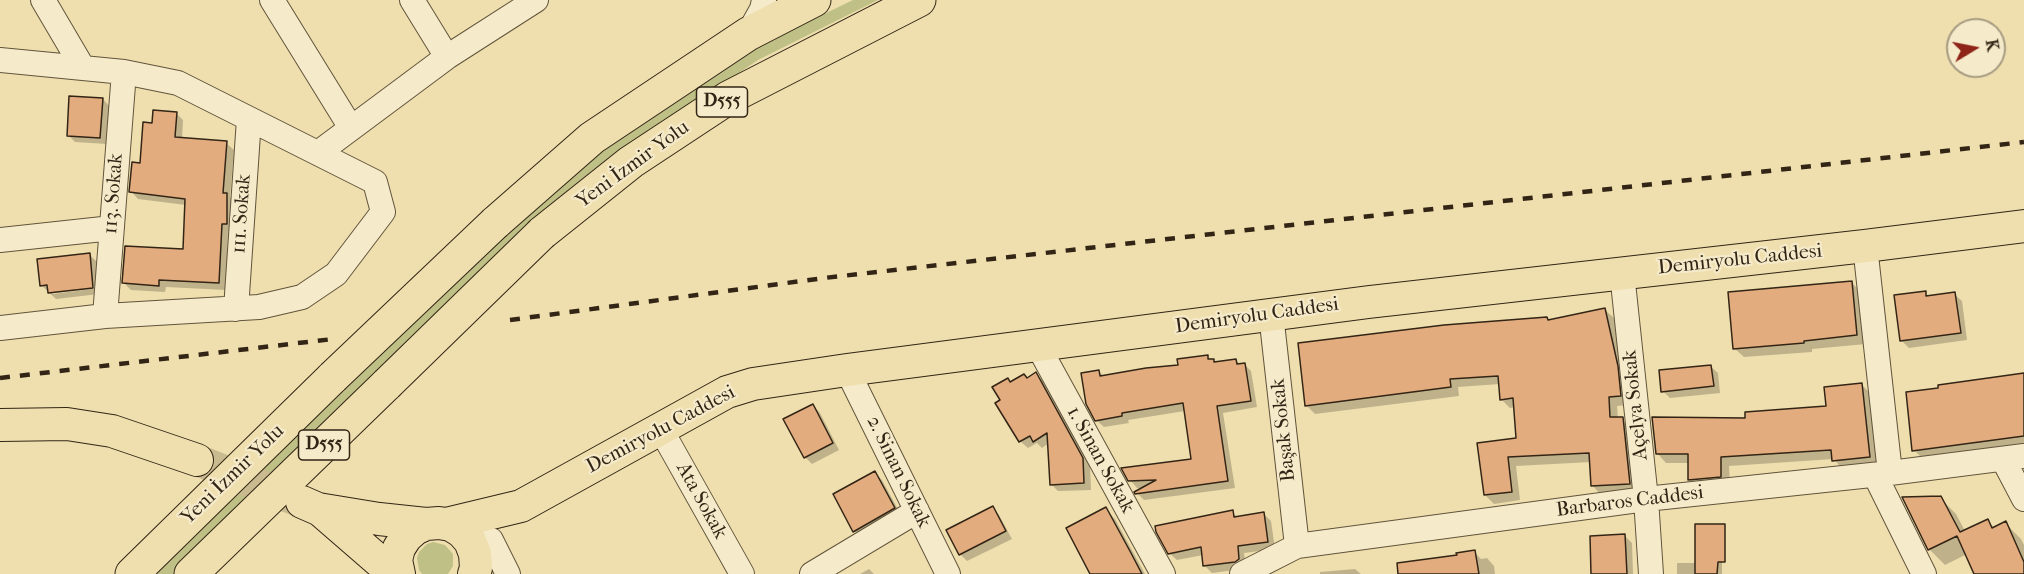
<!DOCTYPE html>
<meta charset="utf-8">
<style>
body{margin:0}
#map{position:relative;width:2024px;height:574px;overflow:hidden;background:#efdfae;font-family:"IM FELL French Canon",serif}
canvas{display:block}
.north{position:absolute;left:1946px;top:18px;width:60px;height:60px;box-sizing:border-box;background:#f5eaca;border:2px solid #a79b82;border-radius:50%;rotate:80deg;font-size:16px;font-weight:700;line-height:24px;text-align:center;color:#322515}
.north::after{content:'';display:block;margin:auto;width:21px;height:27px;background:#8f2418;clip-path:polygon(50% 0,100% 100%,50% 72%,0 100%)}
</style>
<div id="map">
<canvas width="2024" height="574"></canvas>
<div class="north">K</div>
</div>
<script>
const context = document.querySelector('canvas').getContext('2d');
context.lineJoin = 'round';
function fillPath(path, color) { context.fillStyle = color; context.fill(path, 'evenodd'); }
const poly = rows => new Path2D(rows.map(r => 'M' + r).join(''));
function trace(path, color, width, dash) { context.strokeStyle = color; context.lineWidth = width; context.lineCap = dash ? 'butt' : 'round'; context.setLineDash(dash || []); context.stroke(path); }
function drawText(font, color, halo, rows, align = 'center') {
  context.font = font + ' "IM FELL French Canon",serif'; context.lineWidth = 4.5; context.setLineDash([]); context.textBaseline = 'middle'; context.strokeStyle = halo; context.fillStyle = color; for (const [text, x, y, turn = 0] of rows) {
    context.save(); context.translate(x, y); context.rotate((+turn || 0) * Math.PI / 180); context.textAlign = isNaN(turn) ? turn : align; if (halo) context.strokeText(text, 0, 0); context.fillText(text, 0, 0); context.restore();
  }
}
fillPath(poly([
 [853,0,878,0,758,60,599,167,174,574,155,574,429,306,591,158,752,49],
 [433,542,445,545,453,554,453,566,448,574,422,574,419,570,417,558,419,552,427,544]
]), '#bfc086');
fillPath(poly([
 [103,99,110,107,107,144,75,142,68,135],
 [176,113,183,120,182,139,226,143,234,150,230,197,234,201,233,231,228,231,226,290,166,287,165,292,131,290,124,283,185,251,186,205,138,199,131,191,153,124],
 [90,255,97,262,99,285,50,291,53,294,99,288,99,294,56,299,41,285],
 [1851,282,1861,292,1866,344,1812,349,1812,352,1744,357,1734,348],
 [1925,293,1929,297,1954,294,1962,301,1967,340,1909,348,1902,341],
 [1605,310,1614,318,1626,376,1629,405,1617,406,1618,419,1622,419,1631,428,1638,493,1601,495,1593,486,1591,462,1516,466,1520,500,1494,504,1485,495,1517,440,1515,407,1510,408,1501,399,1500,384,1458,387,1459,396,1315,414,1306,405,1547,318,1549,321],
 [1207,357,1217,363,1236,360,1240,365,1244,364,1251,371,1257,407,1223,413,1235,488,1144,500,1136,492,1145,488,1137,488,1130,480,1192,461,1185,411,1128,420,1129,423,1104,427,1096,420,1099,371,1104,377,1180,366],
 [1710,366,1718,373,1720,393,1670,398,1663,391],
 [1036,374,1043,381,1090,466,1091,490,1058,491,1051,484,1049,443,1042,448,1037,443,1028,448,1020,441,998,404,1011,383,1028,379],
 [2024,374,2024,444,1921,457,1914,450],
 [1861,384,1871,394,1879,466,1843,470,1834,459,1729,466,1730,486,1699,489,1690,480,1690,463,1666,463,1657,453,1747,420,1828,408],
 [813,405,820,413,839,450,812,464,805,457],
 [875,473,882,480,901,515,862,539,855,532,835,495],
 [1940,498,1956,514,1965,531,1987,521,1995,528,2005,523,2021,539,2024,545,2024,574,1976,574,1967,554,1945,565,1929,549],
 [992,508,999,515,1012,539,967,561,960,554],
 [1105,509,1115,519,1145,574,1092,574],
 [1232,512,1238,518,1264,514,1271,521,1275,549,1244,553,1246,567,1242,569,1212,573,1205,566,1203,555,1177,560,1169,553],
 [1722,532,1722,574,1677,574,1677,563,1696,563],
 [1625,536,1632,543,1633,574,1593,574],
 [1474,552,1481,559,1487,558,1494,566,1495,574,1406,574],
 [869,569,874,574,860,574],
 [1355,569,1361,574,1320,574,1320,572]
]), '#0003');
const building = poly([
 [69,96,103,98,100,138,67,136,69,96],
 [153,110,177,112,175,137,227,141,223,193,227,193,227,224,222,224,219,283,159,280,159,286,122,283,125,246,183,249,185,199,129,192,132,162,140,163,143,122,152,123,153,110],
 [90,253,93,288,48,293,47,285,40,286,37,259,90,253],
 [1852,281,1857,335,1804,341,1804,343,1733,349,1728,292,1852,281],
 [1926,291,1926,296,1955,292,1961,333,1900,341,1894,295,1926,291],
 [1605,308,1618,366,1621,396,1609,397,1610,417,1623,417,1630,484,1591,486,1589,453,1508,457,1512,492,1484,495,1477,443,1516,438,1513,398,1500,400,1498,376,1450,379,1451,387,1305,406,1298,343,1444,325,1547,317,1548,320,1605,308],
 [1208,355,1208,359,1214,359,1214,362,1236,359,1237,364,1245,363,1251,401,1217,406,1228,481,1135,494,1134,492,1156,480,1128,481,1121,468,1191,459,1183,403,1122,413,1122,416,1095,421,1086,404,1081,373,1099,370,1100,376,1146,368,1178,365,1177,359,1208,355],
 [1711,365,1714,386,1661,392,1659,370,1711,365],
 [1036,372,1083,458,1084,483,1050,485,1047,433,1033,442,1030,436,1019,442,995,403,1000,400,992,387,1008,378,1010,382,1024,374,1027,378,1036,372],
 [2024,373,2024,436,1912,451,1906,392,1938,388,1938,385,2024,373],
 [1862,383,1870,457,1832,461,1831,450,1721,457,1721,477,1688,480,1688,454,1656,454,1652,417,1745,418,1745,412,1826,406,1824,387,1862,383],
 [813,404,833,443,804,458,783,419,813,404],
 [875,471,895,508,853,532,833,494,875,471],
 [1941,496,1960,532,1988,519,1992,528,2006,521,2024,562,2024,574,1974,574,1957,536,1928,550,1902,497,1941,496],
 [993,506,1006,531,959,555,946,530,993,506],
 [1106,507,1131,553,1142,574,1090,574,1066,528,1106,507],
 [1233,510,1234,517,1264,512,1268,542,1238,546,1239,559,1235,562,1203,566,1201,547,1168,554,1156,532,1155,526,1233,510],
 [1695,524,1725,524,1725,562,1718,562,1717,574,1695,574,1695,524],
 [1625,534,1627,574,1591,574,1590,536,1625,534],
 [1475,550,1479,574,1398,574,1397,563,1457,555,1456,553,1475,550]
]);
fillPath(building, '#e3ac7e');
trace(building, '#322515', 1.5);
trace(poly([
 [197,460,299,501]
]), '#c9ba8f', 32, [32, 16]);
const minor = poly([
 [43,0,83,68],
 [272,0,351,128],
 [412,0,447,57],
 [748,34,762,9,764,0],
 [0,60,124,72,178,83,375,182,383,212,336,274,302,297,259,307,105,316,0,328],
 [318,153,447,57,536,0],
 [0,240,112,228],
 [1865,246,1890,473],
 [1622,273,1646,499,1651,574],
 [236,309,249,119],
 [1271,314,1297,546],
 [105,316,124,72],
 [1038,346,1163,574],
 [847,370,948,574],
 [660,428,742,574],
 [2003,459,2024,499],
 [1875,475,1924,574],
 [491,540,508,574],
 [812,574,917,511],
 [1242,574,1297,546,1646,499,1890,473,2024,456]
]);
const major = poly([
 [0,425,67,424,112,431,197,460],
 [302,502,318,509,379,519,426,524],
 [319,509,379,561,398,573],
 [446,524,521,506,727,392,753,384,847,370,1369,302,1865,246,2024,226],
 [399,574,396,560,399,548,406,537,415,529,426,524,439,523,451,525,462,532,470,541,475,554,476,568,474,574]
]);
const highway = poly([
 [495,223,592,138,748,34,814,0],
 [542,233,631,162,728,98,919,0],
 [132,574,333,377],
 [191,574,387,384]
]);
trace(minor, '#61543b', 26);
trace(major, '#322515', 34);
trace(highway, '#322515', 35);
trace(minor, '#f5eaca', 24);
trace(major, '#efdfae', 32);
trace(highway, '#efdfae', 33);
trace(poly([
 [510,320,824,278,2024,142],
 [0,378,333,339]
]), '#322515', 4.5, [10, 10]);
const highwayBridge = poly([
 [333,377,495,223],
 [387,384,542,233]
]);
trace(highwayBridge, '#322515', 35, []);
trace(highwayBridge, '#efdfae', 33);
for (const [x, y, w] of [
 [722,102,51],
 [324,445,51]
]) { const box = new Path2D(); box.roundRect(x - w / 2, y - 15, w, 30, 4.5); context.fillStyle = '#f5eaca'; context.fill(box); trace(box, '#322515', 1.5); }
drawText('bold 18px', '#322515', null, [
 ["D555",722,102],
 ["D555",324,445]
]);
drawText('20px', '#322515', '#f5eaca', [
 ["Yeni İzmir Yolu",633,165,-36],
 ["113. Sokak",114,194,-86],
 ["111. Sokak",242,214,-86],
 ["Demiryolu Caddesi",1740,260,-6],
 ["Demiryolu Caddesi",1257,316,-8],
 ["Açelya Sokak",1636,405,-96],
 ["Demiryolu Caddesi",661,430,-28],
 ["Başak Sokak",1284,430,-96],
 ["1. Sinan Sokak",1100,460,61],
 ["2. Sinan Sokak",898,472,64],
 ["Yeni İzmir Yolu",233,475,-44],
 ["Ata Sokak",701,501,61],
 ["Barbaros Caddesi",1630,502,-7]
]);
</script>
